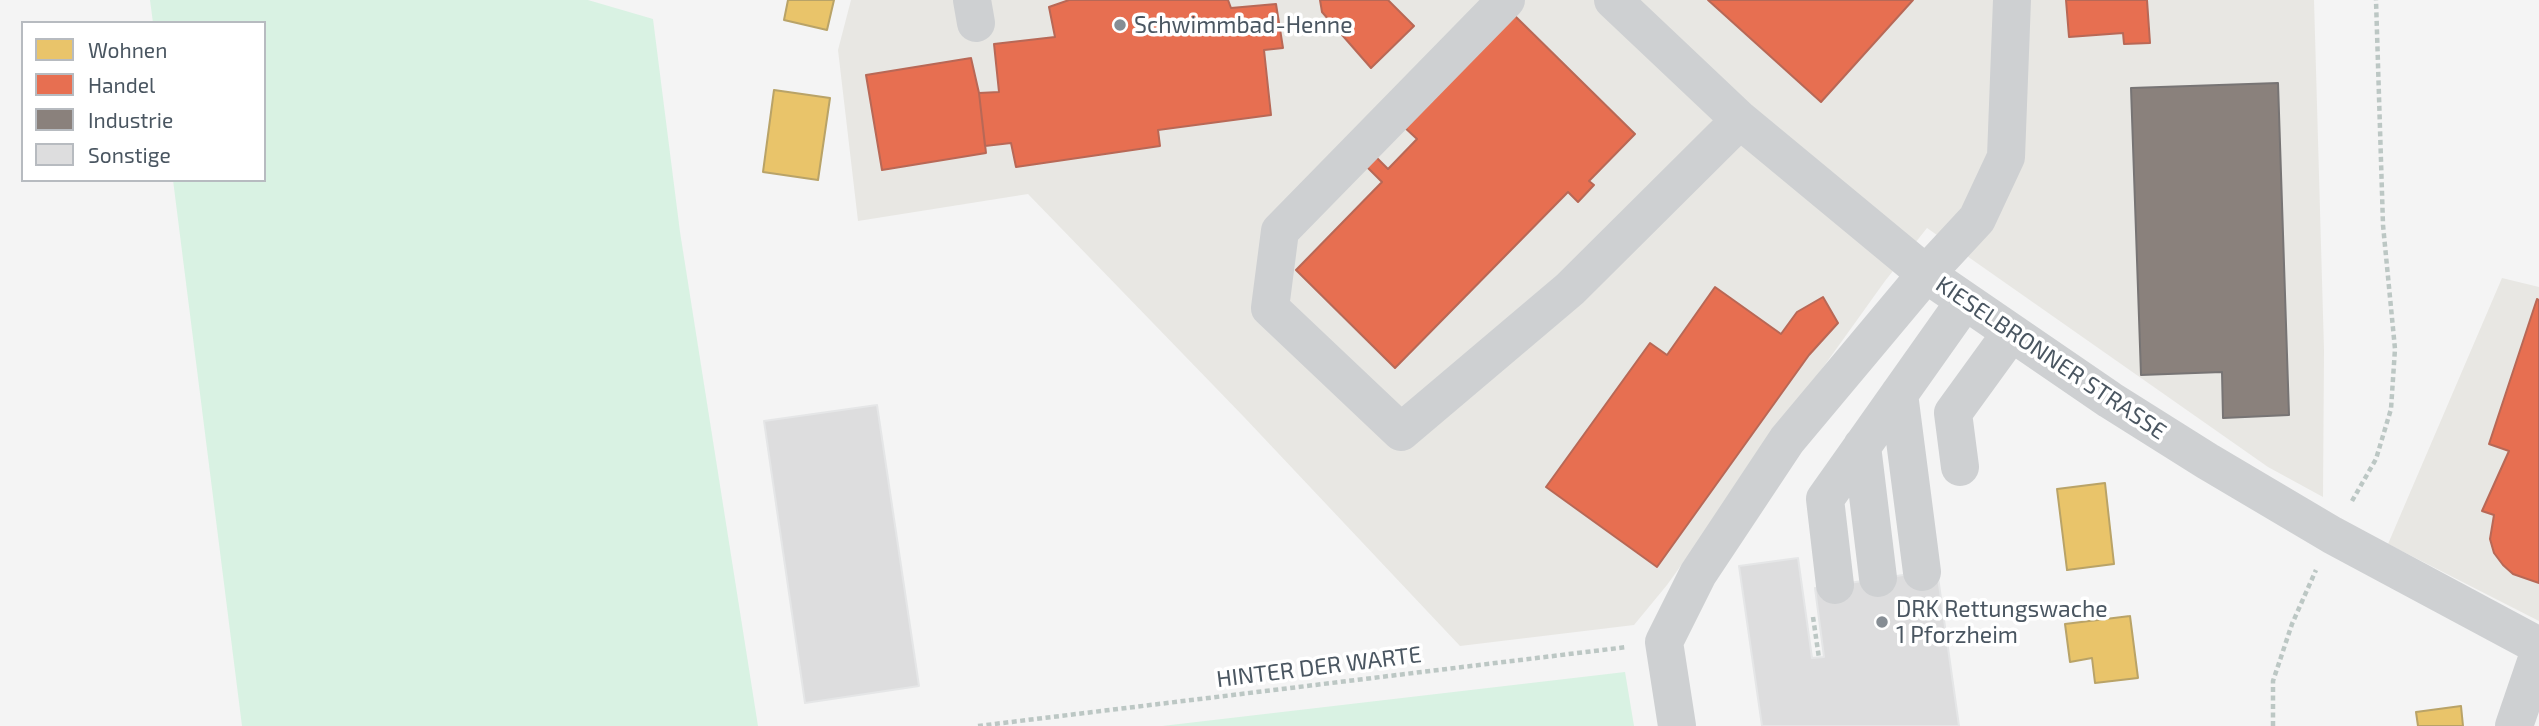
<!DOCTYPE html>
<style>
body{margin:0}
#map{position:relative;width:2539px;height:726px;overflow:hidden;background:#f4f4f4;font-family:"Exo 2",sans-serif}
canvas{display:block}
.legend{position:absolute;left:21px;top:21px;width:245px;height:161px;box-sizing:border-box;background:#fff;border:2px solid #b7bbc0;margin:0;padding:9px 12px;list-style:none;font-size:21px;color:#4a5661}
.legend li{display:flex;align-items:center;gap:14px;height:35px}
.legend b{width:35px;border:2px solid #b7bbc0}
</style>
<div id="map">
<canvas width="2539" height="726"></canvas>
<ul class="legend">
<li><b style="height:19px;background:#e9c46a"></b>Wohnen</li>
<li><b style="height:19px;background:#e76f51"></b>Handel</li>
<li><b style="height:19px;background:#8a817c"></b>Industrie</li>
<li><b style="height:19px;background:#ddddde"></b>Sonstige</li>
</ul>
</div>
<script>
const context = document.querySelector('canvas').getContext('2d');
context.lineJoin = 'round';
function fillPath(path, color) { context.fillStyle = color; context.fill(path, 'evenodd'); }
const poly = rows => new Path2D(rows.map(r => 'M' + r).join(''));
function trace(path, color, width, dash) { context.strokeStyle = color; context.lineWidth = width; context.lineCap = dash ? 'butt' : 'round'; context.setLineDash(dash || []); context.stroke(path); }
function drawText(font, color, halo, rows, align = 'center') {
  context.font = font + ' "Exo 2",sans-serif'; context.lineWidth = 7; context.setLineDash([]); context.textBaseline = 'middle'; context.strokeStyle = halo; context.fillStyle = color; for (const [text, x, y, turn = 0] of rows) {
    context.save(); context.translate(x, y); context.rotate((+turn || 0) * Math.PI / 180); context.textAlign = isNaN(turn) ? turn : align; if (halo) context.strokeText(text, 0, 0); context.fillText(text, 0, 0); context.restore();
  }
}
fillPath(poly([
 [851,0,2314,0,2324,350,2323,497,2268,467,1927,228,1885,281,1667,585,1634,625,1460,646,1244,417,1028,194,858,221,838,50],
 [2502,278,2539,287,2539,621,2388,544]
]), '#e8e7e3');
fillPath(poly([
 [150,0,588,0,653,19,680,232,758,726,242,726,173,180,264,180,264,23,153,23],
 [1625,672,1634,726,1162,726]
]), '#d9f2e3');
const homes = poly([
 [788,0,834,0,827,30,784,20,788,0],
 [774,90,830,98,818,180,763,172,774,90],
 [2105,483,2114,564,2067,570,2057,489,2105,483],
 [2130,616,2138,678,2095,683,2092,658,2070,662,2065,624,2130,616],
 [2461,706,2463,726,2418,726,2416,712,2461,706]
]);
fillPath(homes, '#e9c46a');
trace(homes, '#b9a367', 2);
const shops = poly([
 [1069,0,1228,0,1231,8,1276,4,1283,48,1264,50,1271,115,1158,130,1160,146,1016,167,1011,143,985,146,979,93,999,92,994,44,1055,37,1049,7,1069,0],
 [1320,0,1388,0,1414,26,1371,68,1322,12,1320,0],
 [1708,0,1913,0,1821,102,1708,0],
 [2066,0,2147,0,2150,43,2124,44,2123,33,2069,37,2066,0],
 [1512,13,1635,134,1589,181,1594,185,1578,202,1568,192,1395,368,1296,270,1382,182,1364,164,1373,154,1388,169,1417,139,1402,125,1512,13],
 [971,58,979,93,986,153,882,170,866,75,971,58],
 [1715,287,1781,334,1797,312,1823,297,1838,323,1809,355,1657,567,1546,487,1650,343,1667,355,1715,287],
 [2537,299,2539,300,2539,583,2513,574,2503,565,2494,553,2490,539,2494,515,2482,511,2509,451,2489,444,2537,299]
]);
fillPath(shops, '#e76f51');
trace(shops, '#b86856', 2);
const industry = poly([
 [2278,83,2289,415,2223,418,2222,372,2141,375,2131,88,2278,83]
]);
fillPath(industry, '#8a817c');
trace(industry, '#777474', 2);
const building = poly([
 [877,405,919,686,805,703,764,421,877,405],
 [1798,558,1812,658,1824,657,1815,588,1937,570,1959,726,1762,726,1739,566,1798,558]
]);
fillPath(building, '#ddddde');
trace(building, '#e5e6e7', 2);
trace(poly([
 [2352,501,2376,459,2391,409,2395,349,2383,225,2376,0],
 [1813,617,1819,658],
 [978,726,1627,647],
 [2273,726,2273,681,2292,624,2316,570]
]), '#bcc7c4', 4.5, [5, 3.5]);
trace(poly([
 [972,0,976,23],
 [1506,0,1280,231,1270,308,1401,432,1570,289,1740,120],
 [1613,0,1740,120,1926,274,2110,400,2207,461,2332,535,2539,646],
 [1899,394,1922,572],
 [1862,446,1878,578],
 [1960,467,1953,413,2011,333],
 [1835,585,1825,499,1965,301],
 [1677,726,1664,642,1698,574,1787,440,1926,274,1977,219,2006,157,2012,0],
 [2514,726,2539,653]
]), '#ced0d2', 38);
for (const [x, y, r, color] of [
 [1120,25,7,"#868d94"],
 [1882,622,7,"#868d94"]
]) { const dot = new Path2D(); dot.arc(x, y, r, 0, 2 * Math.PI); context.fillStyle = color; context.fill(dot); trace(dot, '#fff', 2.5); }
drawText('23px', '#4a5661', '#fff', [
 ["Schwimmbad-Henne",1134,25],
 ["DRK Rettungswache",1896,609],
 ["1 Pforzheim",1896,635]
], 'left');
drawText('23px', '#4a5661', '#fff', [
 ["KIESELBRONNER STRASSE",2051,358,34],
 ["HINTER DER WARTE",1319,667,-7]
]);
</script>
